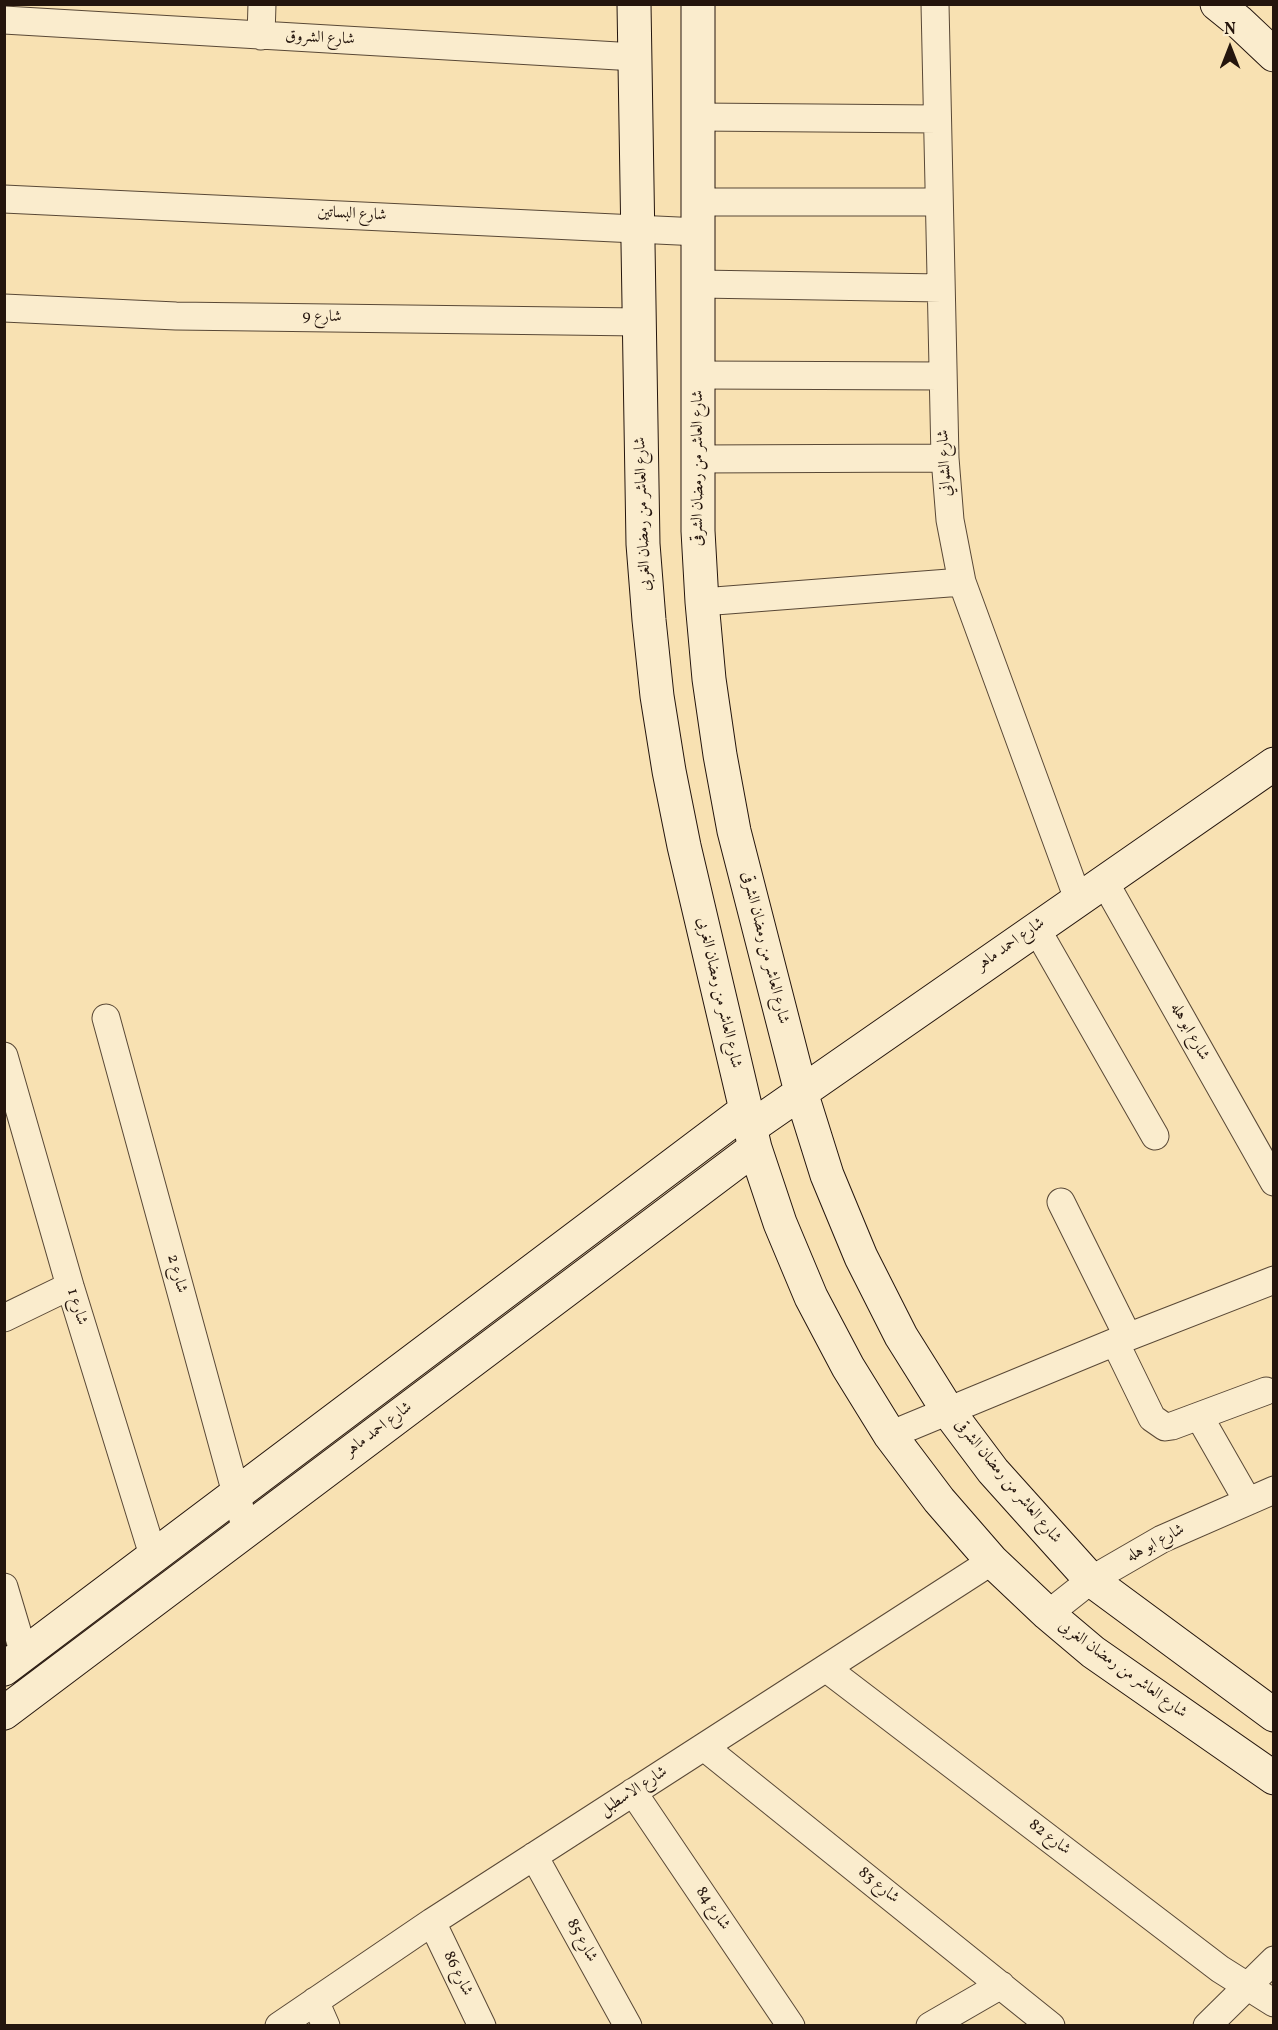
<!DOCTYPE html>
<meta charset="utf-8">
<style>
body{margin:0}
#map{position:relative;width:1278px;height:2030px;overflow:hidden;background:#f8e1b2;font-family:Vollkorn,serif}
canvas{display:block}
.frame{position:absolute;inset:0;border:6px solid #24150d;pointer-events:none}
.north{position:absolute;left:1200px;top:18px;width:60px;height:60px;-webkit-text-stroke:4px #faeccd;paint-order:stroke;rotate:0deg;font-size:16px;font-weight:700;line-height:24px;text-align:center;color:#24150d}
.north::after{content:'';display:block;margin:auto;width:21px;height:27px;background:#24150d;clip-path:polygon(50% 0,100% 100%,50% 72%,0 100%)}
</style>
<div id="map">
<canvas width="1278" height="2030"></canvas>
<div class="frame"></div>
<div class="north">N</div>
</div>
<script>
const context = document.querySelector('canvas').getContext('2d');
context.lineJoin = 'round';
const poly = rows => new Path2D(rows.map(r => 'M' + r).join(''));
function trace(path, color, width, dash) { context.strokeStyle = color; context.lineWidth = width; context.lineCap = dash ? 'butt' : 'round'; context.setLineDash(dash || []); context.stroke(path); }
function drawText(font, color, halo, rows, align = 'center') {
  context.font = font + ' Vollkorn,Amiri,serif'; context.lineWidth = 4.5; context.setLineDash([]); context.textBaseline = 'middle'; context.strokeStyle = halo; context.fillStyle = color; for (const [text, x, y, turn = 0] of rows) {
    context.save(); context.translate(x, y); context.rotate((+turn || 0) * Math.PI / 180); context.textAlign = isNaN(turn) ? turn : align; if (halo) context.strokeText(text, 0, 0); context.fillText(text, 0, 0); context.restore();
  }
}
const street = poly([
 [935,4,945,458,950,520,962,582,1078,899],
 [4,20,635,57],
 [261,36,262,4],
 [698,117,937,119],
 [4,199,699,232],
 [699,202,939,202],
 [699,284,941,288],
 [4,308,176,316,639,322],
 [698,375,943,376],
 [698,459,945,458],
 [702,602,962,582],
 [1104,881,1274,1182],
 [1036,928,1155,1136],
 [106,1018,246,1530],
 [4,1056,70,1286,153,1555],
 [1061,1202,1128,1337],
 [4,1318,70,1286],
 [1115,1342,1152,1418,1165,1427,1172,1426,1266,1391],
 [1199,1416,1247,1500],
 [890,1435,1115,1342,1274,1280],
 [4,1587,24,1654],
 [1048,1614,1091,1580,1162,1539,1274,1490],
 [827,1669,1220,1969,1274,2003],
 [704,1747,1051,2026],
 [633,1792,791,2026],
 [534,1856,628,2026],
 [432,1922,482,2026],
 [315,2001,326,2026],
 [279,2026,432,1922,992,1561],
 [930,2026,1001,1985],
 [1207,2026,1274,1960]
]);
const secondary = poly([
 [634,4,643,544,649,620,657,696,669,771,684,846,755,1148,780,1223,811,1297,848,1367,890,1435,939,1500,992,1561,1048,1614,1093,1652,1274,1778],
 [698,4,698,531,702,602,709,679,720,755,734,831,801,1092,827,1175,861,1257,901,1336,948,1411,993,1471,1091,1580,1274,1715],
 [1217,4,1238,21,1274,55],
 [750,1128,1274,764],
 [4,1669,746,1110],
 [4,1713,755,1148]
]);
trace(street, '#594836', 29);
trace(secondary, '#24150d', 35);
trace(street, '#faeccd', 27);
trace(secondary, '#faeccd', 33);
drawText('16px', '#24150d', '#faeccd', [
 ["شارع الشروق",320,39,3],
 ["شارع البساتين",352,215,3],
 ["شارع 9",322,318,1],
 ["شارع الشواني",946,463,-93],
 ["شارع العاشر من رمضان الشرقى",699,468,-90],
 ["شارع العاشر من رمضان الغربى",644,514,-92],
 ["شارع احمد ماهر",1011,945,-35],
 ["شارع العاشر من رمضان الشرقى",764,948,76],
 ["شارع العاشر من رمضان الغربى",718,993,77],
 ["شارع ابو هله",1189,1032,61],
 ["شارع 2",176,1274,75],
 ["شارع 1",76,1307,73],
 ["شارع احمد ماهر",379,1430,-37],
 ["شارع العاشر من رمضان الشرقى",1007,1482,50],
 ["شارع ابو هله",1156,1544,-28],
 ["شارع العاشر من رمضان الغربى",1122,1670,36],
 ["شارع الاسطبل",634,1792,-33],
 ["شارع 82",1049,1838,37],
 ["شارع 83",878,1886,39],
 ["شارع 84",712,1909,56],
 ["شارع 85",581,1941,61],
 ["شارع 86",457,1974,64]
]);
</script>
